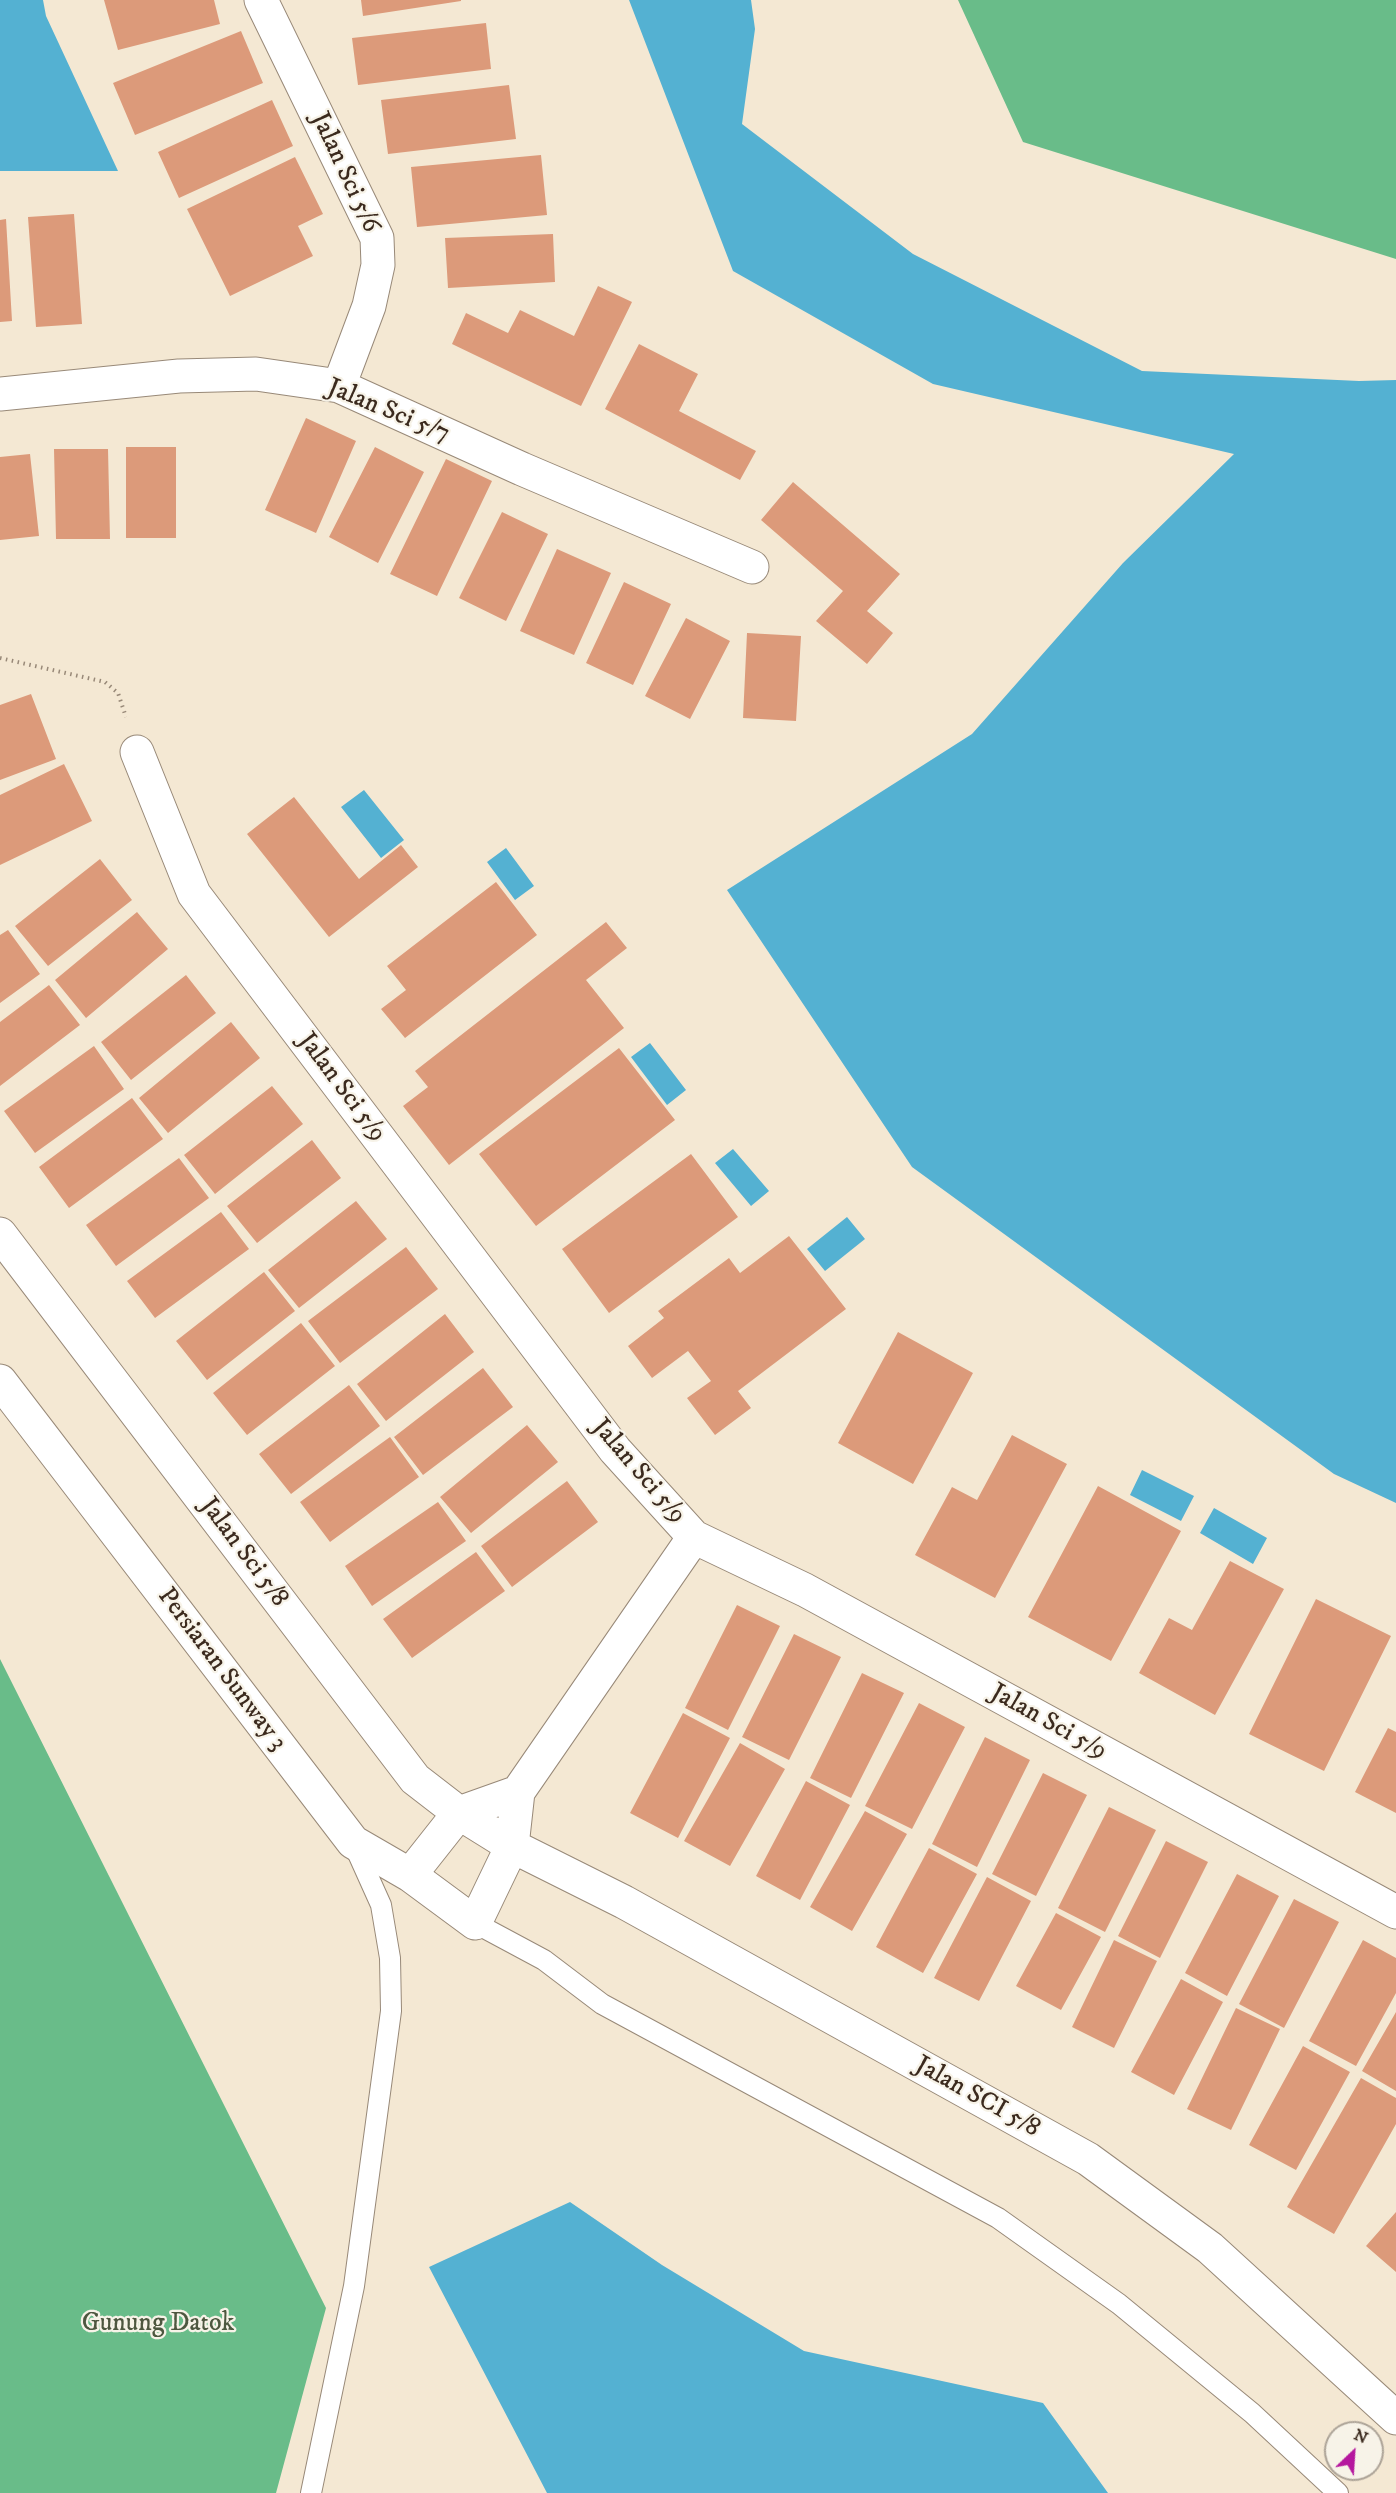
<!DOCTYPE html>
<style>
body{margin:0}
#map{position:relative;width:1396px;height:2493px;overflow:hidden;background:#f4e8d3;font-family:"IM FELL DW Pica",serif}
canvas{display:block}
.north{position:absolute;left:1324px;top:2421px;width:60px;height:60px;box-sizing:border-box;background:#f7f3e8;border:2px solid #aca397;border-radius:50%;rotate:25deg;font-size:16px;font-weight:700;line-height:24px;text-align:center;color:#3b2a1e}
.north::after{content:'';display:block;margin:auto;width:21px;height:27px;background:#b5179e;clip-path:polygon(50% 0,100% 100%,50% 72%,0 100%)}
</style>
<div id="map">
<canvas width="1396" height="2493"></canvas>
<div class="north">N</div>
</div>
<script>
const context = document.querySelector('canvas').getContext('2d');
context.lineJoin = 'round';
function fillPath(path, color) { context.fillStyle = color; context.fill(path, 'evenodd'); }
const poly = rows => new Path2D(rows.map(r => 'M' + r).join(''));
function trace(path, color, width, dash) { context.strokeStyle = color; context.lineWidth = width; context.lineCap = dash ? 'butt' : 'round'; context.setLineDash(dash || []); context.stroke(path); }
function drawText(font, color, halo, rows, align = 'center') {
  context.font = font + ' "IM FELL DW Pica",serif'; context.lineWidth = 4.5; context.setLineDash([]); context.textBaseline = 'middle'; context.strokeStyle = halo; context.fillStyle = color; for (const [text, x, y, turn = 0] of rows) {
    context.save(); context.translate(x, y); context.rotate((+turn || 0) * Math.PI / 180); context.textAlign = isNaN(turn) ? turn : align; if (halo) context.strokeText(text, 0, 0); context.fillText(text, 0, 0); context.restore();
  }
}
fillPath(poly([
 [958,0,1396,0,1396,259,1023,142],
 [0,1659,326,2308,276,2493,0,2493]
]), '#69bc89');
fillPath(poly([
 [0,0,43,0,46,16,118,171,0,171],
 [629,0,751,0,755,29,742,124,913,254,1142,371,1359,381,1396,380,1396,1503,1334,1474,912,1167,727,890,972,734,1123,563,1234,454,933,384,733,271],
 [364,790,404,840,381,858,341,807],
 [506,848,534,886,515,900,487,862],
 [650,1043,686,1090,667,1105,631,1057],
 [733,1149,769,1191,751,1206,715,1163],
 [847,1217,865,1239,825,1271,807,1249],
 [1142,1470,1194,1496,1181,1521,1130,1495],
 [1214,1508,1267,1538,1253,1564,1200,1533],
 [570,2202,662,2265,804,2351,1043,2403,1108,2493,547,2493,429,2267]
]), '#54b1d2');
fillPath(poly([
 [104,0,214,0,220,24,118,50],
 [361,0,461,0,461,1,363,16],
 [486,23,491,69,358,85,352,38],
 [241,31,263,83,135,135,113,83],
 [509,85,516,139,388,154,381,100],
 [272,100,293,146,179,198,158,152],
 [541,155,547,215,417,227,411,167],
 [295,157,323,214,298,226,313,256,230,296,187,209],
 [74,214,82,324,36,327,28,217],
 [6,219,12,321,0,322,0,220],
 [553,234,555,282,448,288,445,238],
 [598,286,632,302,581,406,452,344,466,313,508,333,520,310,574,336],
 [639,344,698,374,679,411,756,451,740,480,605,409],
 [306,418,356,441,316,533,265,510],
 [126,447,176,447,176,538,126,538],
 [375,447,424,472,378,563,329,537],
 [54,449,108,449,110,539,56,539],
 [30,454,39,536,0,540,0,457],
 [446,459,492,481,437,596,390,574],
 [793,482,900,574,867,611,893,633,867,664,816,621,843,591,761,520],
 [502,512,548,534,506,621,459,598],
 [557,549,611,573,574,655,520,631],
 [624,582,671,604,633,685,586,663],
 [686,618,730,641,690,719,645,696],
 [747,633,801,636,796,721,743,718],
 [31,694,56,759,0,780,0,705],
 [64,764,92,821,0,865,0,795],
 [294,797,359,879,401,845,418,867,329,937,247,834],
 [100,859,132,900,48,966,15,926],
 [496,882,537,935,405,1038,381,1009,406,990,387,966],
 [137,912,168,949,86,1018,55,980],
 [606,922,627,948,586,980,624,1028,449,1165,403,1106,428,1087,415,1071],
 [8,930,40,974,0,1003,0,935],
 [186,975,216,1013,131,1080,101,1042],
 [49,985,80,1025,0,1086,0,1022],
 [231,1022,260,1058,168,1133,139,1098],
 [94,1046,124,1089,35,1153,4,1111],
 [619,1048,675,1120,536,1226,479,1154],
 [272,1086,303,1124,215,1194,184,1155],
 [132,1098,163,1139,69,1208,39,1167],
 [312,1140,341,1178,257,1243,227,1206],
 [691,1154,738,1217,609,1313,562,1249],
 [179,1158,209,1198,116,1266,86,1225],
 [356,1201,387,1239,299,1308,268,1270],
 [221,1212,249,1249,155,1318,127,1281],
 [789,1236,846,1309,738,1391,751,1408,715,1435,687,1398,711,1381,688,1351,652,1378,628,1346,664,1318,658,1311,729,1258,740,1273],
 [406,1247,438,1289,340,1363,308,1321],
 [264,1272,295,1311,207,1380,176,1341],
 [445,1314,474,1352,386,1421,357,1384],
 [301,1323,335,1366,247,1435,213,1393],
 [898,1332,973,1373,913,1484,838,1443],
 [483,1368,513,1407,423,1475,394,1437],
 [349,1385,380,1426,291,1494,259,1454],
 [527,1425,558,1462,471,1533,440,1497],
 [1012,1435,1067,1464,995,1598,915,1555,952,1487,977,1500],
 [390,1437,419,1477,330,1542,300,1502],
 [567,1481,598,1522,512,1587,481,1546],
 [1098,1486,1181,1531,1111,1661,1028,1617],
 [438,1502,466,1541,372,1606,345,1566],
 [476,1552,505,1591,412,1658,383,1619],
 [1230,1561,1284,1589,1215,1715,1139,1673,1169,1618,1192,1630],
 [1316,1599,1391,1636,1324,1771,1249,1734],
 [737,1605,780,1626,728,1730,685,1708],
 [794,1634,841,1657,789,1760,742,1737],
 [862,1673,904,1693,851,1798,810,1778],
 [919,1703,965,1727,912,1829,865,1806],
 [683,1713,730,1738,678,1838,630,1813],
 [1388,1728,1396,1732,1396,1813,1355,1792],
 [985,1737,1030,1760,977,1867,932,1844],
 [740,1743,785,1769,730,1866,684,1841],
 [1043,1773,1087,1795,1036,1896,992,1874],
 [806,1781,850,1805,800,1900,756,1876],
 [1109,1807,1156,1830,1105,1932,1058,1908],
 [865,1811,907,1834,852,1931,810,1907],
 [1166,1841,1208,1862,1160,1958,1118,1936],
 [929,1848,977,1874,923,1973,876,1947],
 [1237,1874,1279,1896,1227,1996,1185,1973],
 [987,1877,1031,1901,979,2001,934,1978],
 [1294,1899,1339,1922,1284,2028,1239,2004],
 [1056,1913,1101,1937,1061,2010,1016,1986],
 [1114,1940,1157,1961,1114,2048,1072,2027],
 [1363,1940,1396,1958,1396,1993,1356,2066,1309,2041],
 [1181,1979,1223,2002,1174,2095,1131,2072],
 [1236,2008,1280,2029,1231,2130,1187,2109],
 [1396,2012,1396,2091,1362,2071],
 [1303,2046,1350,2072,1296,2170,1249,2145],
 [1361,2078,1396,2098,1396,2124,1334,2234,1287,2207],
 [1396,2212,1396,2272,1366,2246]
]), '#dc9a7a');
const lane = poly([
 [475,1923,544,1960,602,2004,998,2218,1119,2304,1252,2413,1338,2493],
 [311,2493,354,2286,391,2011,390,1958,381,1905,354,1845]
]);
const street = poly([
 [261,0,377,238,378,265,369,306,339,386],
 [0,394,179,376,256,374,339,386,522,469,752,567],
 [137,752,194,894,615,1450,694,1537,805,1590,1396,1912],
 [0,1234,415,1779,459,1813,512,1846,624,1902,1088,2159,1210,2248,1396,2418],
 [0,1381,353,1842,410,1875,475,1923,512,1846,518,1792,694,1537],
 [410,1875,459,1813,518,1792]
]);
trace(lane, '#988978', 22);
trace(street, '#988978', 35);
trace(poly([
 [0,658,105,682,118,693,126,717]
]), '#988978', 4, [1.5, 4.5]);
trace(lane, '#fff', 20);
trace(street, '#fff', 33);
drawText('26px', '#3b2a1e', '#f7f3e8', [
 ["Jalan Sci 5/6",344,173,65],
 ["Jalan Sci 5/7",388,412,22],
 ["Jalan Sci 5/9",341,1088,53],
 ["Jalan Sci 5/9",638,1472,49],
 ["Jalan Sci 5/8",243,1553,53],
 ["Persiaran Sunway 3",221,1670,53],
 ["Jalan Sci 5/9",1048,1723,29],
 ["Jalan SCI 5/8",977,2098,29]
]);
drawText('26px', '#4d573f', '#f7f3e8', [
 ["Gunung Datok",158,2325]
]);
</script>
